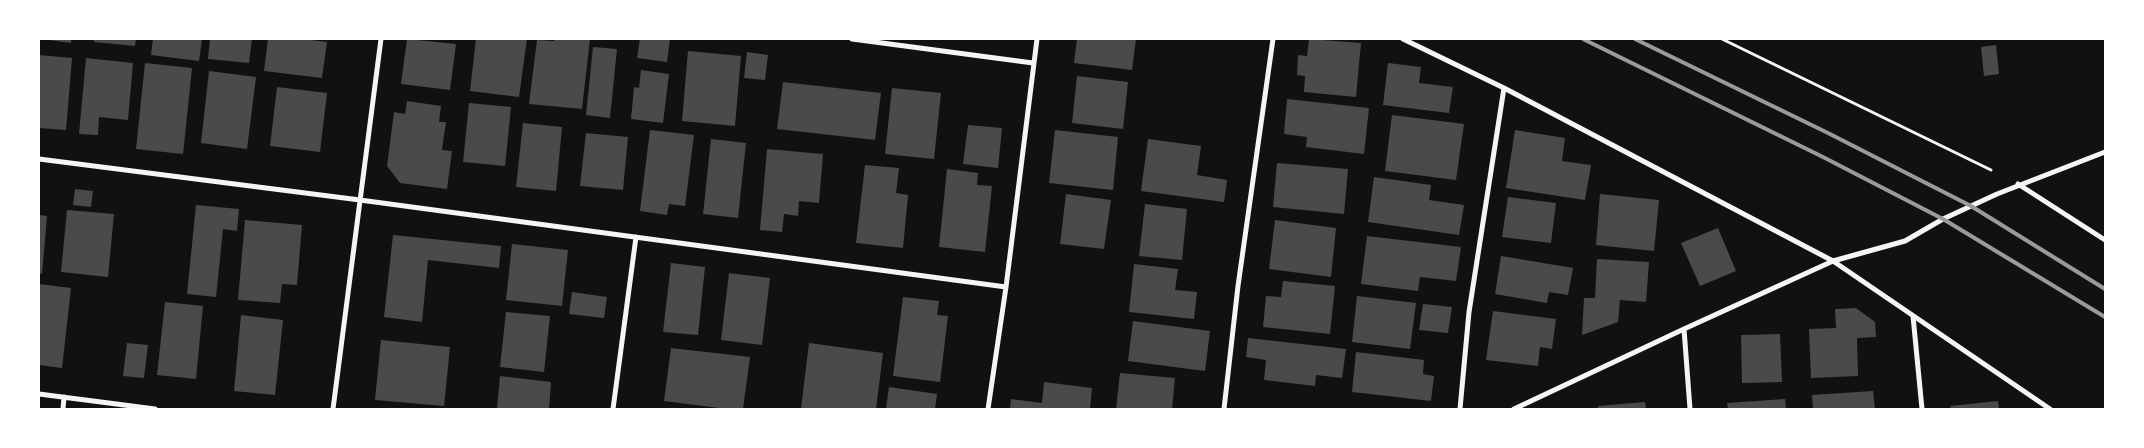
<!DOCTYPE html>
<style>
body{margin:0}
#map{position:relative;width:2144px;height:448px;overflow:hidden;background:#111;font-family:"Titillium Web",sans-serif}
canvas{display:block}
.frame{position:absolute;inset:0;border:40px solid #fff;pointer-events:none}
</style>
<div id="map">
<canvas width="2144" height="448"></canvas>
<div class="frame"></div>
</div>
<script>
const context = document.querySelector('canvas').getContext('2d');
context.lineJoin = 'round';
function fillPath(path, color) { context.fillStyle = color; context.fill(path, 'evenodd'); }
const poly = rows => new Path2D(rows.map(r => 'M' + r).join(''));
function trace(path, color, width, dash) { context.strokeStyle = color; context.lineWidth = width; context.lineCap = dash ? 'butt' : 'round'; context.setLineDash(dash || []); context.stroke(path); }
fillPath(poly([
 [42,39,71,39,71,43],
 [94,39,136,39,135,46,94,42],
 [153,39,202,39,199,61,151,55],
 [210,39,252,39,249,63,208,59],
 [268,39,303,39,327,42,322,78,264,71],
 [407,39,456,44,450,90,401,84],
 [476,39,527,39,519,97,470,91],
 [555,39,590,39,582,109,529,104,537,40,554,41],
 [640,39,670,39,667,62,637,58],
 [1077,39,1136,39,1132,70,1074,63],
 [1309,39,1361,43,1356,97,1304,92,1305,76,1297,75,1298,55,1307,56],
 [1996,45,1999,74,1984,76,1981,47],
 [593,47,617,49,610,118,586,115],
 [688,51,741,56,735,126,682,121],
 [747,52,768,55,765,80,744,78],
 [39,55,72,58,66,130,39,128],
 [86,58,133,63,128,120,99,117,98,135,79,134],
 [145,63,192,68,183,154,136,149],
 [1388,63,1421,67,1419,83,1453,87,1449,113,1383,105],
 [641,70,669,74,663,123,631,119,634,87,639,88],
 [209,71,256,77,247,149,201,143],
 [1077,76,1128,82,1123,129,1072,123],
 [783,82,881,93,875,140,777,129],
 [277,87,327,93,320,152,270,146],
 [892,88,941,93,934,159,885,154],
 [1287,99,1369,108,1364,154,1306,147,1307,137,1284,134],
 [407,101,441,106,439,122,446,122,442,150,452,151,447,189,400,183,387,166,394,112,405,114],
 [469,103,511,107,505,166,463,162],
 [1392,115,1464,124,1456,180,1385,171],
 [523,123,562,127,556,191,516,187],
 [968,125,1002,128,998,168,963,164],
 [650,130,694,135,685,206,669,204,667,215,640,211],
 [1055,130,1118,137,1113,190,1049,183],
 [1515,130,1565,138,1562,161,1591,165,1585,200,1506,188],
 [586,133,628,137,623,190,580,186],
 [711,139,746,143,738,218,703,214],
 [1148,139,1201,146,1197,175,1227,180,1224,202,1141,191],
 [767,149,823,154,819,203,799,201,798,216,784,214,782,232,760,230],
 [1277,163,1348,169,1344,214,1273,207],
 [865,165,899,168,896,193,908,195,903,248,856,243],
 [947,169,978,173,977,185,992,186,985,252,939,247],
 [1374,177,1431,185,1429,200,1464,205,1459,235,1368,222],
 [75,189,93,191,91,207,73,205],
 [1066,194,1111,200,1104,249,1060,244],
 [1600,194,1659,200,1654,251,1596,245],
 [1508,197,1556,203,1551,243,1502,237],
 [1145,204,1187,209,1182,260,1139,256],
 [196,205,239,209,237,231,223,229,216,297,187,294],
 [67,210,114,214,108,277,61,272],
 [39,215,47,216,42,274,39,273],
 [245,220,302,225,297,285,282,284,280,303,238,300],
 [1275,220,1336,228,1331,277,1269,269],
 [1718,228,1736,271,1700,286,1681,243],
 [393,235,501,246,499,268,428,260,422,322,384,317],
 [1367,236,1461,247,1456,281,1420,277,1418,291,1361,284],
 [512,244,568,250,562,306,506,300],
 [1501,256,1573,268,1568,295,1549,292,1547,303,1495,294],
 [1597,259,1649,262,1646,302,1620,300,1618,322,1582,335,1584,298,1595,298],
 [671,263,705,267,698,335,663,332],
 [1134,264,1178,269,1175,290,1197,292,1194,319,1129,312],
 [729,273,770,278,762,345,721,340],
 [1283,281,1335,286,1330,334,1263,327,1266,296,1281,297],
 [39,284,71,288,62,368,39,365],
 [572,292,607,297,604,318,569,314],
 [1357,296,1416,303,1410,349,1352,342],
 [903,297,939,301,937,315,948,316,940,382,893,376],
 [165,302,203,306,196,379,157,375],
 [1423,304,1452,307,1448,333,1419,330],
 [1856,308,1875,322,1876,337,1857,338,1858,376,1811,378,1809,329,1836,328,1835,309],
 [1493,311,1556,319,1552,349,1540,347,1538,366,1486,360],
 [506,312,550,316,544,372,500,367],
 [241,315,283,320,275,395,234,391],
 [1133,321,1210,331,1205,371,1128,361],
 [1780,334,1782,382,1742,383,1741,335],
 [1248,338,1346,349,1342,378,1316,375,1315,386,1264,380,1266,360,1246,357],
 [381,340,450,347,444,406,375,400],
 [127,343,148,345,144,378,123,376],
 [809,343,883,353,876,409,801,409],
 [671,348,750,357,743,409,727,409,664,401],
 [1356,352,1424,360,1423,374,1434,376,1431,401,1352,392],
 [1120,373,1175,378,1172,409,1116,409],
 [500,376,551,382,549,409,497,409],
 [1044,382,1092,388,1090,409,1010,409,1011,399,1042,403],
 [889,387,937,394,935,409,886,409],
 [1873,391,1875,409,1813,409,1812,395],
 [1785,399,1786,409,1728,409,1727,403],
 [1998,401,1999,409,1951,409,1950,406],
 [1645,402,1646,409,1598,409,1598,406]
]), '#4a4a4a');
trace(poly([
 [1722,39,1991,170]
]), '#f5f5f5', 3);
trace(poly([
 [852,39,1033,63],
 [1403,39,1504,88,1833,261,2050,409],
 [39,159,360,200,1006,287],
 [2018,184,2105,240],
 [1913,316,1922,409],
 [1684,329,1690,409],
 [39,394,155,409],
 [63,409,64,397],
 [333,409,381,39],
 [613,409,636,237],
 [988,409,1006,287,1037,39],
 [1224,409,1238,286,1273,39],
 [1460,409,1469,312,1504,88],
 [1514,409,1684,329,1833,261,1905,241,1943,219,1997,194,2105,152]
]), '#f5f5f5', 5);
trace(poly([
 [1583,39,1823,157,1943,219,2105,317],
 [1635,39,1828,133,1971,206,2105,289]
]), '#9a9a9a', 4);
</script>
